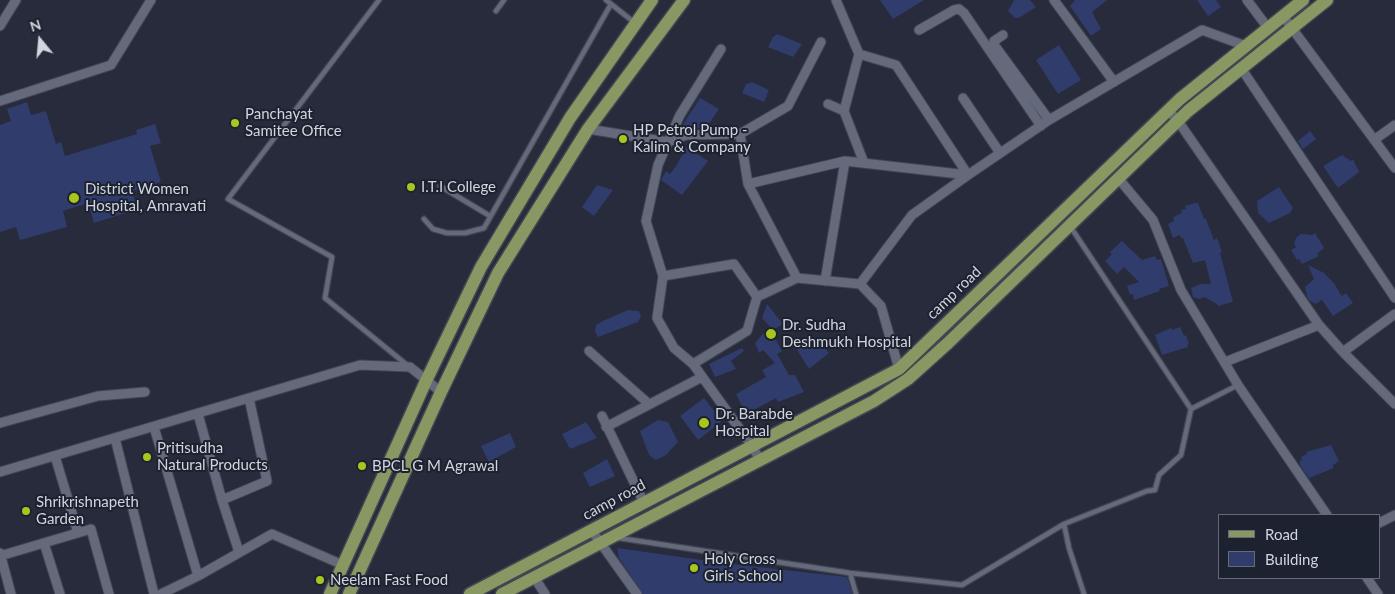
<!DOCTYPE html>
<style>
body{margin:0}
#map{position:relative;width:1395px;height:594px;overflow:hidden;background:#272b3b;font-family:Lato,sans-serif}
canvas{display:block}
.legend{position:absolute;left:1218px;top:514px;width:162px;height:65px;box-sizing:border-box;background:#1d2230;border:1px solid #656a76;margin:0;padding:6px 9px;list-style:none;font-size:15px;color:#d1d5df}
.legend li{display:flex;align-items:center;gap:10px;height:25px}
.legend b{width:25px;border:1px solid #656a76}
.north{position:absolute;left:15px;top:15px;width:50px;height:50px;-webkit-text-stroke:4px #1d2230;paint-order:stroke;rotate:343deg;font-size:14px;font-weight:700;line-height:20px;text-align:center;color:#d1d5df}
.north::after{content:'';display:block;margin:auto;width:18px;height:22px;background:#d1d5df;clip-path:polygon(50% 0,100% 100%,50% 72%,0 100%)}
</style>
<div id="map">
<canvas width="1395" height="594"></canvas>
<ul class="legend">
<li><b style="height:6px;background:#879862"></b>Road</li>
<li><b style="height:14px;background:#303c6b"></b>Building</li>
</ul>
<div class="north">N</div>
</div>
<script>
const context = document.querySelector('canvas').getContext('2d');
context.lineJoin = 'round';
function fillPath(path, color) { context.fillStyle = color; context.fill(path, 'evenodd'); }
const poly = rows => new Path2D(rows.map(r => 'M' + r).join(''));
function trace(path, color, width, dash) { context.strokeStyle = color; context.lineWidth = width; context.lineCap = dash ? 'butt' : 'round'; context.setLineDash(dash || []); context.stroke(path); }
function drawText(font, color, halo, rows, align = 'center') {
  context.font = font + ' Lato,sans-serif'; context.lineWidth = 4; context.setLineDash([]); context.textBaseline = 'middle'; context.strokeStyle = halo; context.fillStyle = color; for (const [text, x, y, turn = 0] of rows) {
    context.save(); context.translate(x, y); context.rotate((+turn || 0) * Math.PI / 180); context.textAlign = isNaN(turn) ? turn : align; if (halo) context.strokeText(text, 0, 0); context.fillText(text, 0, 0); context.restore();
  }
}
fillPath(poly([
 [880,0,924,0,893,19],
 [1014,0,1030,0,1036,7,1019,18,1015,18,1008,11],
 [1075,0,1107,0,1092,12,1101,29,1091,36,1070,6],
 [1197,0,1216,0,1221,7,1208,16],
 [777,34,802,44,793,57,768,47,773,37],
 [1059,45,1081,80,1058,94,1036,60],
 [752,82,769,90,764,102,742,93,746,84],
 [700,98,719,109,706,128,687,129,682,126],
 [27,102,31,115,46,111,56,144,61,142,65,156,137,134,136,130,155,124,161,143,150,146,161,182,132,191,138,209,94,223,88,203,63,211,67,227,20,240,16,227,0,232,0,125,11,121,7,109],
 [1310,131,1316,139,1303,149,1298,141],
 [687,147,708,161,682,195,661,180,666,171,670,174,676,166],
 [1342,155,1351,161,1353,159,1359,172,1338,188,1323,166],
 [597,185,613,190,594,216,582,207],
 [1279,187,1293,208,1290,213,1269,223,1258,213,1257,201],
 [1195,203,1198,203,1204,219,1206,219,1214,240,1217,238,1222,252,1220,253,1233,302,1218,306,1217,304,1206,298,1205,297,1199,299,1193,297,1191,288,1200,284,1211,284,1205,260,1193,263,1183,238,1181,238,1180,235,1173,238,1168,224,1174,221,1173,217,1182,213,1181,210,1186,209,1185,206],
 [1315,233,1324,248,1317,254,1319,256,1302,264,1299,259,1297,260,1291,250,1296,247,1294,244,1296,238,1301,234,1312,235],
 [1122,241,1142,260,1155,256,1157,260,1161,259,1169,286,1159,289,1160,291,1134,300,1133,294,1130,295,1127,286,1139,282,1124,267,1117,274,1105,261,1112,254,1110,252],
 [1308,265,1324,273,1334,283,1341,295,1342,296,1346,293,1353,303,1333,316,1322,300,1315,304,1309,300,1307,296,1305,287,1314,279],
 [767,304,783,324,773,330,762,318],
 [628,310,639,311,641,317,638,322,598,337,595,332,596,325,605,320],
 [769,327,782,351,777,354,789,375,795,375,804,392,778,402,776,398,746,414,736,394,766,377,762,370,775,363,763,350,759,353,755,343],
 [1180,327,1184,336,1186,335,1189,344,1187,345,1188,347,1162,355,1155,335,1171,328,1172,330],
 [816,337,829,353,809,369,794,345,802,340,805,344],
 [742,348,744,351,731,361,736,369,715,377,709,364],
 [704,398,722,421,698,440,680,416],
 [658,420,668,422,678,442,666,455,656,460,649,455,640,431],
 [586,422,597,438,570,449,562,434],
 [510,433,516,447,489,462,481,446],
 [1331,445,1339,461,1333,465,1333,468,1329,470,1309,478,1300,465,1300,461,1302,460,1301,457,1307,454,1306,452],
 [607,459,615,476,590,487,583,473],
 [617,548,723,563,847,577,852,594,643,594,619,558]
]), '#303c6b');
const service = poly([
 [379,0,228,199,332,257,325,298,407,365],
 [606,0,635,23],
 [496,11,504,0],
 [440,186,490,216],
 [424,219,433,229,447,233,465,233,484,228,611,4],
 [1191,409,1238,385],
 [1064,524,1069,548,1084,594],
 [619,538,850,573,962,585,1064,524,1147,491,1155,490,1159,475,1181,455,1191,409,1070,226],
 [850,573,856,594]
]);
const minor = poly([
 [836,0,859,54,844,111,864,163],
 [1054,0,1114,82],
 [1247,0,1268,28],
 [1283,16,1395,168],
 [0,26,16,0],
 [919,30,954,10,959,9,964,13,1041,126],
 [1003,35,994,41,995,46,1049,120],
 [859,54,896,65,968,175],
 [1241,68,1395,298],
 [963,98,1000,153],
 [0,101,111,65,151,0],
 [828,104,844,111],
 [1168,110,1178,121,1319,325,1343,352,1395,404],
 [588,129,668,142,680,115,721,49],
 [740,134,748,184,797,278],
 [1374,140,1395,125],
 [1118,178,1153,220,1181,290,1238,385,1327,515],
 [748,184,845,161,968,175],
 [663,276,734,264,757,297,747,331,693,364],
 [825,281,845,161],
 [860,284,912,215,968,175,1049,120,1202,30,1246,46],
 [757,297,797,278,860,284,881,306,899,369],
 [589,351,649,404],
 [1343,352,1395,314],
 [1225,362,1319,325],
 [198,414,222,500,239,552],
 [602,416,644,503],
 [0,423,98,396,145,392],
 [154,427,198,576],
 [606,427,702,377],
 [115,438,154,594],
 [55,456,78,533],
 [760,460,752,446,693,364,674,348,657,318,663,276,646,221,658,165,668,142,686,135,740,134,788,106,821,42],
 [0,472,360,365,410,367,441,392],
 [222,500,267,481,249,398],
 [1379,523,1395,515],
 [592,531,637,594],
 [44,543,60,594],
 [0,553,11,594],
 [0,556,91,529,109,594],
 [534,577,545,594],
 [1367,578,1378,594],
 [161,594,198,576,272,534,343,565]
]);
const primary = poly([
 [330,594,426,381,481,267,570,118,652,0],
 [349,594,441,392,498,273,588,129,684,0],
 [470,594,899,369,1180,99,1303,0],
 [502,594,874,401,908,379,948,343,1188,111,1327,0]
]);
trace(service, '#424652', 7);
trace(minor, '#424652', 11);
trace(primary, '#424652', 15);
trace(service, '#646a7b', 4.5);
trace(minor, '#646a7b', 9);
trace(primary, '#879862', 12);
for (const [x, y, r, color] of [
 [235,123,5,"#a8c71e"],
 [623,139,5,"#a8c71e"],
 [411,187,5,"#a8c71e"],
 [74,198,6,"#a8c71e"],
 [771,334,6,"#a8c71e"],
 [704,423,6,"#a8c71e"],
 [147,457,5,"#a8c71e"],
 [362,466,5,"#a8c71e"],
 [26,511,5,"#a8c71e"],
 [694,568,5,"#a8c71e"],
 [320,580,5,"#a8c71e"]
]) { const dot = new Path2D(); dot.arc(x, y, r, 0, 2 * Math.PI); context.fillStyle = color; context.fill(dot); trace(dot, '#1d2230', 2); }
drawText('15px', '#d1d5df', '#1d2230', [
 ["Panchayat",245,114],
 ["Samitee Office",245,131],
 ["HP Petrol Pump -",633,130],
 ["Kalim & Company",633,147],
 ["I.T.I College",421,187],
 ["District Women",85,189],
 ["Hospital, Amravati",85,206],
 ["Dr. Sudha",782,325],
 ["Deshmukh Hospital",782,342],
 ["Dr. Barabde",715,414],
 ["Hospital",715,431],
 ["Pritisudha",157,448],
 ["Natural Products",157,465],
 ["BPCL G M Agrawal",372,466],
 ["Shrikrishnapeth",36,502],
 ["Garden",36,519],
 ["Holy Cross",704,559],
 ["Girls School",704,576],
 ["Neelam Fast Food",330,580]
], 'left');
drawText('15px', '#d1d5df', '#1d2230', [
 ["camp road",954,293,-44],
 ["camp road",614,500,-28]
]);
</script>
